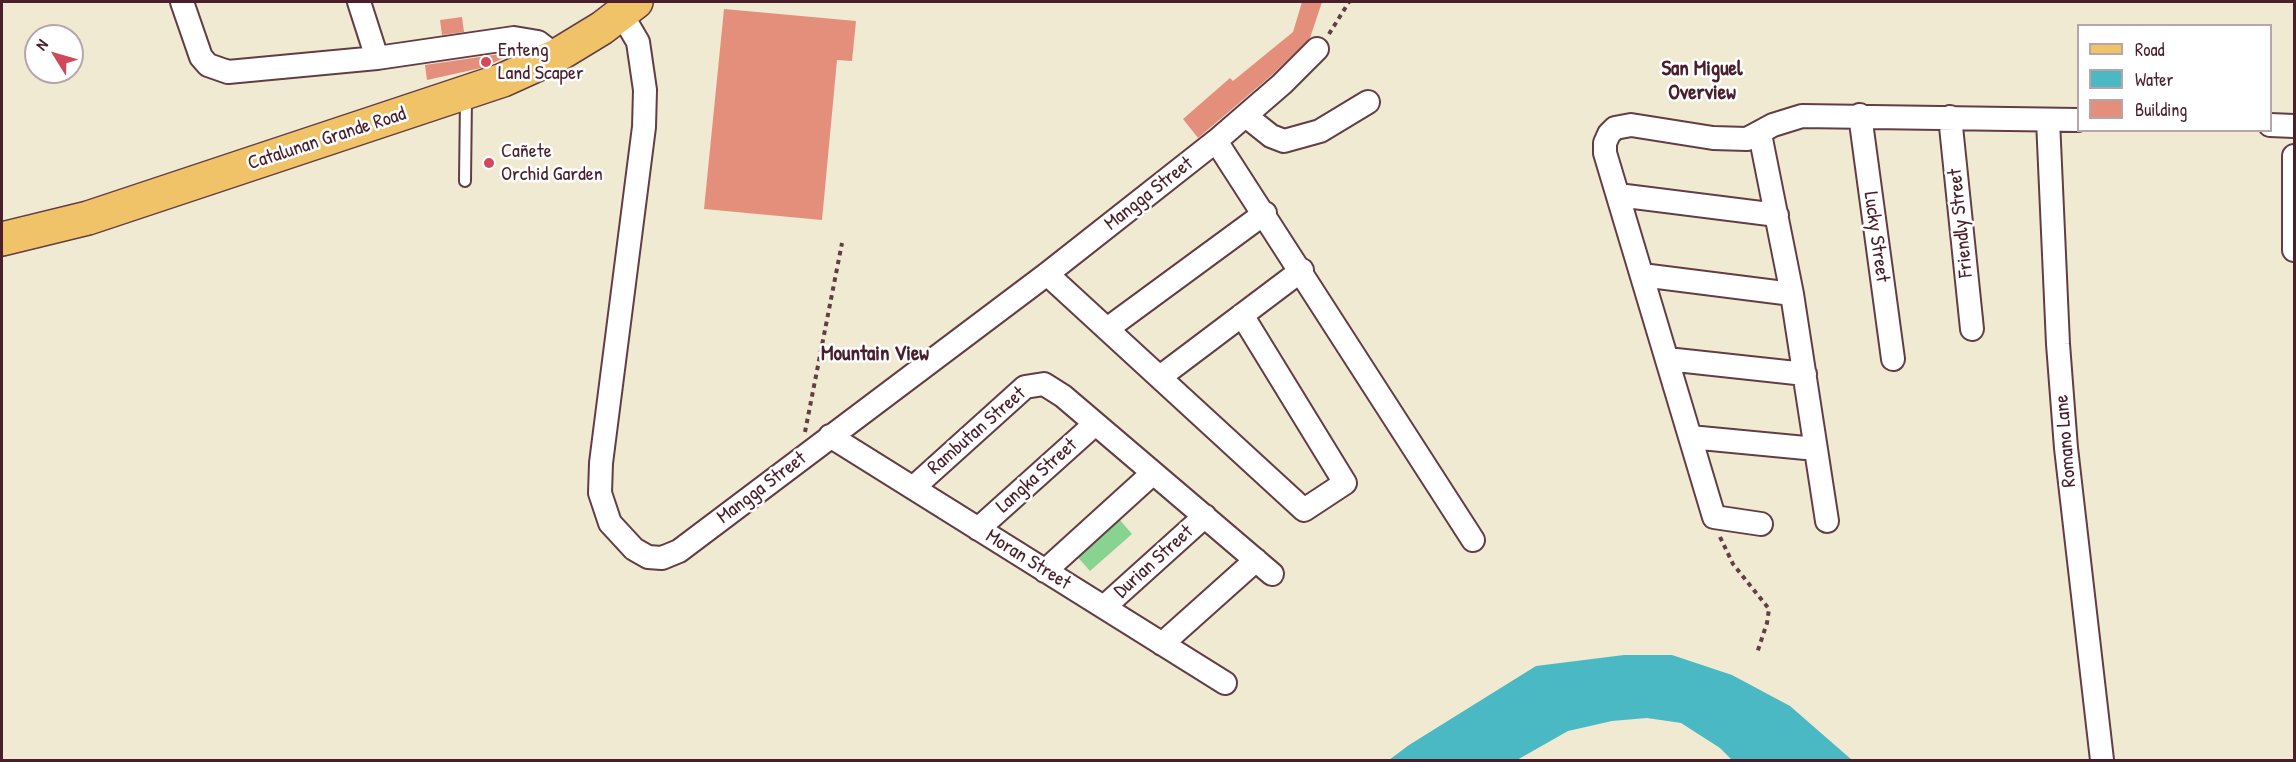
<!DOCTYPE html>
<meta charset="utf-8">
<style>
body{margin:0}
#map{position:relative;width:2296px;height:762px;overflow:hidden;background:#f1ead3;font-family:"Patrick Hand",sans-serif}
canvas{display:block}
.frame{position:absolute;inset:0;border:3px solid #4a1f2b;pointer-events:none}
.legend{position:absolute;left:2077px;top:24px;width:195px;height:108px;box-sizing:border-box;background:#fff;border:2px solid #b7a5aa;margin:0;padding:8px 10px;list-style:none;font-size:18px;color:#4a1f2b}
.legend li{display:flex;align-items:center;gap:12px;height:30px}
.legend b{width:30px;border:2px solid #b7a5aa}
.north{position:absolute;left:24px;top:24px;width:60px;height:60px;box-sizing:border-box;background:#fff;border:2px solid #b7a5aa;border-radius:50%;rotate:307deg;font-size:16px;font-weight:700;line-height:24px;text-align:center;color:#4a1f2b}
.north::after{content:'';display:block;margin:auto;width:21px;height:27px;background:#d1495b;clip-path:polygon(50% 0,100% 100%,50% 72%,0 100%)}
</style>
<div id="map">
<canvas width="2296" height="762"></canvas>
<div class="frame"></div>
<ul class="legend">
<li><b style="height:8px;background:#f0c369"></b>Road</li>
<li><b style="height:16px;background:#4bb9c4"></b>Water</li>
<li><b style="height:16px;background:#e38f7c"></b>Building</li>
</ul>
<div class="north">N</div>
</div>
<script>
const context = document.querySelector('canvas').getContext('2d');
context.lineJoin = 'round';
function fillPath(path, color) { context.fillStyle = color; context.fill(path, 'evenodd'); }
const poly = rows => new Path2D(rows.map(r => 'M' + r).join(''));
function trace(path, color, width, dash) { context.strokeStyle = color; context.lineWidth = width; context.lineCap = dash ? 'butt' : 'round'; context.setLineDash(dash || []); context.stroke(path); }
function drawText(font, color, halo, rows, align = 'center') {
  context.font = font + ' "Patrick Hand",sans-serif'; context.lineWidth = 5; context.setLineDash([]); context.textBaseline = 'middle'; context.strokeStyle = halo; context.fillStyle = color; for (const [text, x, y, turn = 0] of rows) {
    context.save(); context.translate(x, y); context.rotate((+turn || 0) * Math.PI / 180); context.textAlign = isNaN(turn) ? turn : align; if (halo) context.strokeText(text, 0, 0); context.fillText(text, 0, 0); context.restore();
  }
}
fillPath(poly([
 [1107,505,1132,534,1090,571,1065,543]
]), '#88d390');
fillPath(poly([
 [1624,655,1672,655,1732,675,1790,706,1852,760,1732,760,1720,748,1681,723,1647,718,1612,721,1568,731,1517,760,1389,760,1409,745,1536,666]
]), '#4bb9c4');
fillPath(poly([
 [1302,2,1322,2,1310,38,1273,74,1198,138,1183,119,1230,78,1233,81,1293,32],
 [724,9,856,21,852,61,837,60,822,220,704,209],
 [462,17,464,32,442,35,440,20],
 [514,52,518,52,481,68,427,80,425,65]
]), '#e38f7c');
const service = poly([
 [465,181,466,98]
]);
const minor = poly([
 [182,2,201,57,208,65,228,72,377,58,514,38,538,42,556,56],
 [359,2,377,58],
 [621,13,638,42,645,90,644,127,601,463,600,493,610,523,634,549,648,557,662,558,679,551,1047,274,1216,141,1282,84,1317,49],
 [1860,115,1893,359],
 [1246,116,1271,136,1284,141,1320,131,1368,102],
 [1950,117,1972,329],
 [2048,120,2058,344,2066,448,2102,760],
 [2270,125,2294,126],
 [1760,134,1792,294,1827,521],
 [1216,141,1473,540],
 [2294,156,2294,250],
 [1618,195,1777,215],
 [1047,274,1304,510,1345,483,1242,315],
 [1642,275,1792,294],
 [1107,329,1265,213],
 [1667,359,1805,374],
 [1160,377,1302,270],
 [830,436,1225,683],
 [1690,437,1816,449],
 [913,488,1025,387,1044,384,1063,396,1272,574],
 [1761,524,1714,517,1605,153,1605,143,1609,134,1615,128,1631,125,1713,138,1747,139,1773,125,1802,116,2078,120],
 [978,529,1095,424],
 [1045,571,1153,473],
 [1104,607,1205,516],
 [1162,644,1256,560]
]);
const primary = poly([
 [2,239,88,218,503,80,556,56,602,28,636,2]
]);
trace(service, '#633d44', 14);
trace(minor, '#633d44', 26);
trace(primary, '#633d44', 36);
trace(poly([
 [1329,34,1349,2],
 [805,432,842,243],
 [1720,537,1733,564,1769,609,1767,623,1757,653]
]), '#633d44', 4, [4.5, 4.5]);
trace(service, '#fff', 10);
trace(minor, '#fff', 22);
trace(primary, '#f0c369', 33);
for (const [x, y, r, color] of [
 [486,62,6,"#d1495b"],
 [489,163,6,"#d1495b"]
]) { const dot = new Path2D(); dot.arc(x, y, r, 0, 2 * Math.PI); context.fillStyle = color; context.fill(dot); trace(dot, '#fff', 2); }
drawText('20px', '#4a1f2b', '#fff', [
 ["Enteng",498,51],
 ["Land Scaper",498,74],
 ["Cañete",501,152],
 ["Orchid Garden",501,175]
], 'left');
drawText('20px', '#4a1f2b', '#fff', [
 ["Catalunan Grande Road",327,139,-18],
 ["Mangga Street",1149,194,-38],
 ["Friendly Street",1961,223,-96],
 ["Lucky Street",1876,237,82],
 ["Rambutan Street",977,431,-41],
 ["Romano Lane",2066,441,-95],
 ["Langka Street",1037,476,-42],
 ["Mangga Street",762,488,-37],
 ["Moran Street",1028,560,32],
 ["Durian Street",1154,562,-42]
]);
drawText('bold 21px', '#4a1f2b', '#fff', [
 ["San Miguel",1702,69],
 ["Overview",1702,93],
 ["Mountain View",875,354]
]);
</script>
